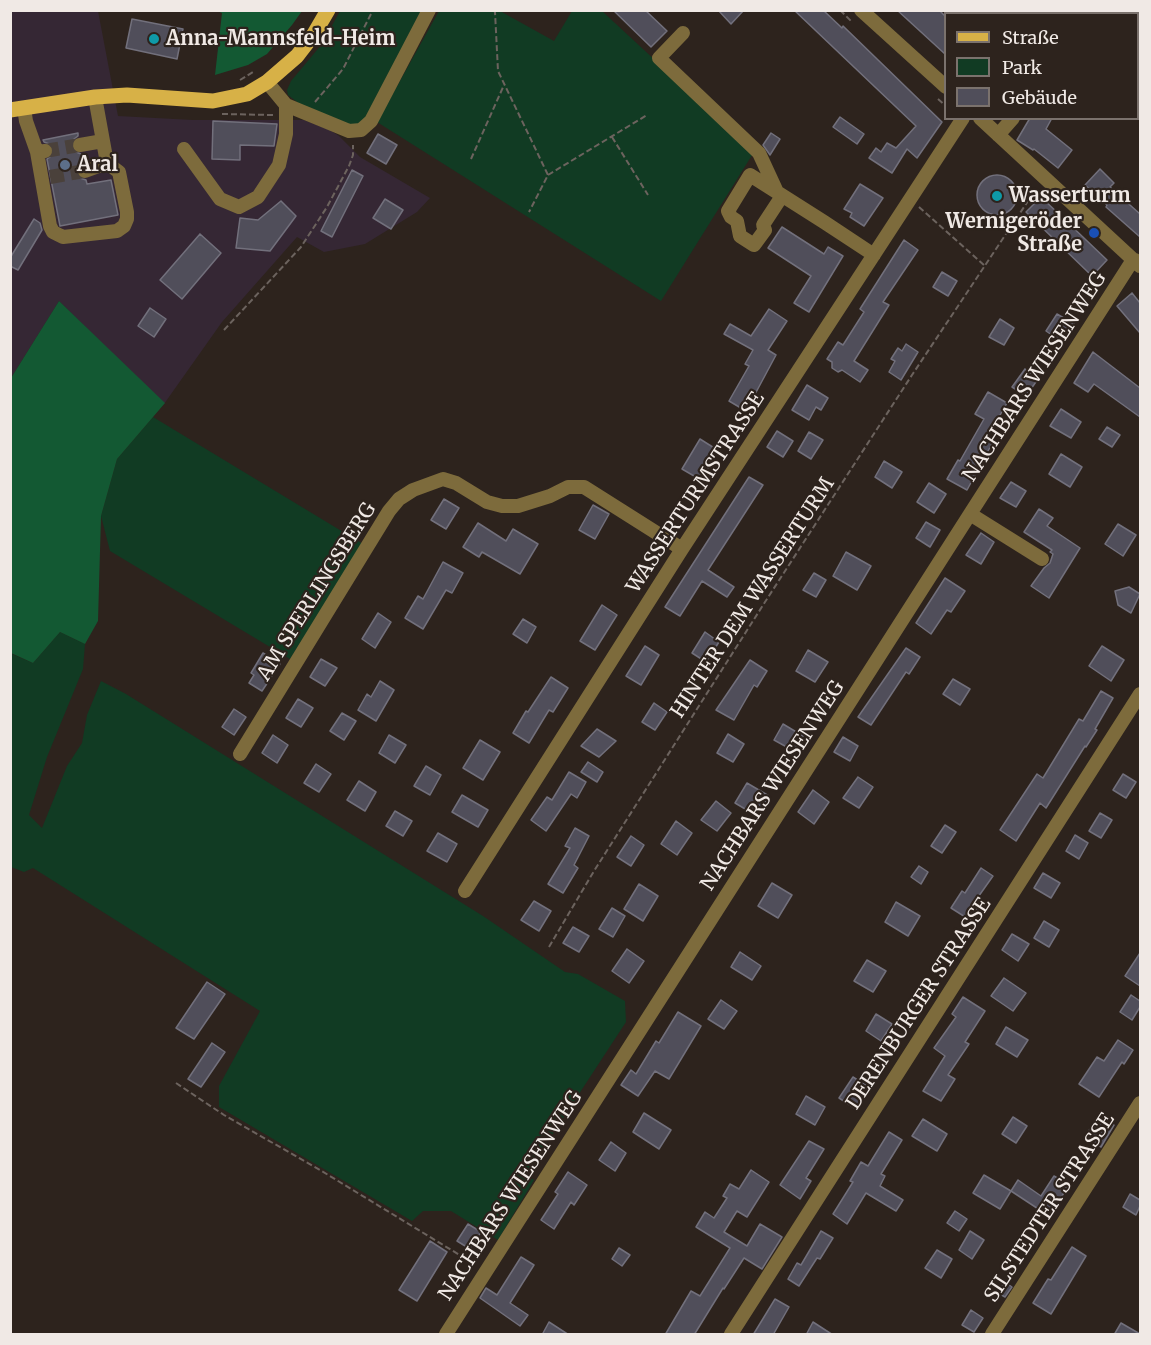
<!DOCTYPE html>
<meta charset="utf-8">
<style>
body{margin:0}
#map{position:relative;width:1151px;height:1345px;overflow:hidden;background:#2d231d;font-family:Merriweather,serif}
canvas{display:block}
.frame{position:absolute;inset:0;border:12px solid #f0e9e5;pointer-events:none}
.legend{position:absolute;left:944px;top:12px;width:195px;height:108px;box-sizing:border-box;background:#2d231d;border:2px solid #7b726d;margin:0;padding:8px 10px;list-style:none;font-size:18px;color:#f0e9e5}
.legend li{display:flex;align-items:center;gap:12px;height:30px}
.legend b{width:30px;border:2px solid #7b726d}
</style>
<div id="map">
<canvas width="1151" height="1345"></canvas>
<div class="frame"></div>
<ul class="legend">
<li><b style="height:8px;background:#d7b147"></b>Straße</li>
<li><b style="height:16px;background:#113b23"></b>Park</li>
<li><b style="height:16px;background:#504e5a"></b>Gebäude</li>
</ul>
</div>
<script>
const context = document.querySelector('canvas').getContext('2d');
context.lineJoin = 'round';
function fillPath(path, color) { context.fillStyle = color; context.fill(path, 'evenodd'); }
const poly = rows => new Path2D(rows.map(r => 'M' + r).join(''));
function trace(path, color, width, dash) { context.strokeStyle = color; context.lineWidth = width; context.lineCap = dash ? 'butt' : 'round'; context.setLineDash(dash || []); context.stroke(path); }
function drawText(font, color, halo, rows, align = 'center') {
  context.font = font + ' Merriweather,serif'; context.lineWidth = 4.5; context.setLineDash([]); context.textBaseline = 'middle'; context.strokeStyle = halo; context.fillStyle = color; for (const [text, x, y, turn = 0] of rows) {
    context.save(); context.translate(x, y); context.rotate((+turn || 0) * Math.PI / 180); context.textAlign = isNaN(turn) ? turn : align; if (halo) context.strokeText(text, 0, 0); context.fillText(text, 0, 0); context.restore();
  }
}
fillPath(poly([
 [11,11,98,11,118,116,193,120,304,120,330,130,339,136,360,157,430,198,417,212,365,244,324,252,297,237,222,322,164,404,59,301,11,378]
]), '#352734');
fillPath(poly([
 [340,11,422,11,367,117,359,124,352,126,301,105,288,95,287,90,291,81,322,44],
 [439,11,500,11,554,41,572,11,602,11,754,152,661,301,377,122],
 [153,417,363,544,290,659,110,551,101,516,117,459],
 [60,632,85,644,83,669,47,757,29,815,42,828,67,766,82,743,87,715,101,681,126,694,483,916,565,972,578,974,625,1001,626,1022,526,1175,534,1180,498,1240,451,1211,423,1211,412,1221,219,1107,219,1086,260,1011,33,868,24,872,11,867,10,653,33,663]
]), '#113b23');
fillPath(poly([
 [217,11,302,11,292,25,267,54,248,65,215,75,222,13],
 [59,301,165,403,117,459,101,516,98,621,85,644,60,632,33,663,11,653,11,378]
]), '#135933');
const building = poly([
 [613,10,645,10,667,31,651,47,613,10],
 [718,10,744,10,731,24,718,10],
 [794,10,823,10,842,28,843,26,942,122,917,158,907,149,892,173,869,158,876,148,881,152,887,143,896,148,916,126,794,10],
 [897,10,939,10,945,16,945,54,897,10],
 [132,19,183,29,177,59,126,48,132,19],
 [840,117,864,134,857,144,833,127,840,117],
 [1030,118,1052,118,1046,129,1072,150,1058,168,1034,149,1033,150,1017,140,1030,118],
 [213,121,277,124,274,146,240,145,240,160,212,159,213,121],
 [78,133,78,136,74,139,71,146,74,151,81,154,83,162,78,166,77,175,80,178,86,180,87,184,111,180,118,215,60,226,47,159,53,155,54,149,52,145,44,142,43,140,78,133],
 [771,133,780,139,770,155,763,145,771,133],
 [378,134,397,145,386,164,367,153,378,134],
 [1100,169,1114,183,1110,187,1140,214,1140,237,1106,207,1107,205,1085,185,1100,169],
 [352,170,363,176,332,237,321,231,352,170],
 '977 195a20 20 0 1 1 40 0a20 20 0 1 1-40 0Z',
 [860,184,883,198,864,226,850,217,852,213,844,209,860,184],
 [1041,197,1107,260,1092,276,1026,212,1041,197],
 [385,199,403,210,391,229,373,218,385,199],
 [281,201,296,216,270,251,236,248,240,218,258,220,281,201],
 [34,219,40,223,42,230,18,270,10,266,10,258,34,219],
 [782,227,824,254,828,247,843,256,809,312,794,303,811,276,768,248,782,227],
 [200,234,221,253,182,299,160,280,200,234],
 [904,240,918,250,883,302,889,305,854,361,868,370,860,382,842,370,838,372,832,368,832,362,827,359,838,342,843,345,864,312,860,309,904,240],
 [942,272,957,281,948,296,933,287,942,272],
 [1132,293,1140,303,1140,333,1117,306,1132,293],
 [150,308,166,319,154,337,138,326,150,308],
 [769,309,787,321,768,350,776,355,746,411,729,401,749,366,745,364,753,350,724,334,730,324,751,336,769,309],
 [1057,314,1074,324,1062,342,1046,331,1057,314],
 [1000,319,1014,328,1004,345,989,337,1000,319],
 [906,344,918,352,901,380,889,372,895,361,891,359,898,348,902,351,906,344],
 [1093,352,1140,388,1140,417,1094,384,1088,392,1074,383,1093,352],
 [1025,369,1038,379,1026,396,1012,387,1025,369],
 [807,385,828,398,821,410,816,407,809,420,792,410,807,385],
 [988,392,1007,403,988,436,994,440,967,490,947,479,958,460,960,461,984,419,975,414,988,392],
 [1061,409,1081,422,1071,438,1050,426,1061,409],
 [1107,427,1120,435,1112,447,1099,439,1107,427],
 [777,431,793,441,783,457,767,447,777,431],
 [809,432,823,440,811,459,798,451,809,432],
 [700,439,719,451,701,480,682,469,700,439],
 [1061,454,1082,467,1070,487,1049,474,1061,454],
 [884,461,902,472,892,488,875,477,884,461],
 [749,477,763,485,708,570,734,587,727,597,702,581,680,616,665,607,749,477],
 [1011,482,1026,491,1016,507,1000,498,1011,482],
 [929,483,946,494,934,513,917,502,929,483],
 [444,499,459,508,446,529,431,520,444,499],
 [593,505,609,514,595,539,579,530,593,505],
 [1039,509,1053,518,1047,526,1080,548,1049,598,1031,586,1044,568,1050,563,1053,554,1050,552,1052,550,1024,532,1039,509],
 [926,522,940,530,930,547,916,538,926,522],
 [478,523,506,541,513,529,538,544,520,574,482,552,479,557,463,547,478,523],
 [1118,524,1136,535,1123,556,1105,544,1118,524],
 [981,533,994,542,981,564,966,555,981,533],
 [846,552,871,566,857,590,833,576,846,552],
 [443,562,463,573,452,593,446,590,423,629,405,618,418,596,423,599,443,562],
 [814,573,826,580,816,597,803,590,814,573],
 [945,578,965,591,951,612,947,610,931,634,916,623,945,578],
 [1129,587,1140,594,1131,613,1118,605,1115,591,1129,587],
 [602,605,617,615,595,650,580,641,602,605],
 [378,613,391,622,375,648,362,639,378,613],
 [523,619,536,627,527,643,513,634,523,619],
 [705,632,719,642,706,662,692,653,705,632],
 [645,646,659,655,641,685,626,676,645,646],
 [1102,646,1124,660,1111,681,1089,666,1102,646],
 [906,648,920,657,909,674,906,672,871,725,858,717,906,648],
 [808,650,828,662,815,682,796,671,808,650],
 [263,653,280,664,262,691,249,683,254,675,251,673,263,653],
 [321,659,337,668,325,686,310,677,321,659],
 [750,660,767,671,757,687,754,685,734,720,716,710,750,660],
 [551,677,568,688,553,712,549,710,529,743,513,733,526,711,528,712,551,677],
 [953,679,970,689,960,705,943,694,953,679],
 [380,681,394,690,376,721,358,710,367,694,371,697,380,681],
 [1101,691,1113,698,1095,729,1097,730,1086,747,1085,746,1046,808,1040,803,1016,841,1000,830,1037,774,1043,778,1079,719,1083,721,1101,691],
 [298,699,313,708,301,727,286,718,298,699],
 [654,703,667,712,655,730,642,722,654,703],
 [234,709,246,717,234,735,222,727,234,709],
 [342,713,356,721,344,740,330,731,342,713],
 [783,724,803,736,794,751,774,740,783,724],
 [597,729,616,741,599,757,581,746,597,729],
 [728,734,744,744,733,762,717,753,728,734],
 [273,735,288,745,277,763,262,753,273,735],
 [389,735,406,745,395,763,379,753,389,735],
 [843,737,858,746,850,761,834,752,843,737],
 [480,740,500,752,483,780,463,768,480,740],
 [588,762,603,772,597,782,581,772,588,762],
 [316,764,331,774,319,792,304,783,316,764],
 [426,766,441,775,430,795,414,786,426,766],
 [569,772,586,782,577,798,571,794,546,831,531,820,547,797,552,800,569,772],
 [1123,774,1136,782,1126,798,1113,790,1123,774],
 [858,777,873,787,859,808,843,798,858,777],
 [359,781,376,792,365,811,347,800,359,781],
 [747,783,769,796,757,816,735,803,747,783],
 [813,790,829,802,814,824,798,812,813,790],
 [462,795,488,810,478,827,452,812,462,795],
 [716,801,731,813,717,831,701,820,716,801],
 [395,811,412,821,403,836,386,826,395,811],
 [1100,813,1112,820,1101,838,1089,831,1100,813],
 [676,821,692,833,677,855,661,844,676,821],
 [945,825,956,832,942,853,931,846,945,825],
 [575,828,589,836,574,865,578,868,563,893,548,884,570,848,565,846,575,828],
 [438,833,457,844,447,862,427,851,438,833],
 [1075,835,1088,843,1079,859,1066,851,1075,835],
 [631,836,644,845,631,866,617,857,631,836],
 [919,866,928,872,921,884,911,877,919,866],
 [981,868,993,876,976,900,980,903,970,920,951,908,962,891,965,893,981,868],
 [1043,873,1060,883,1051,898,1034,888,1043,873],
 [772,883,792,895,778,918,758,906,772,883],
 [639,884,658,896,643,921,624,909,639,884],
 [534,901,551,911,539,931,521,920,534,901],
 [896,902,920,916,908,936,885,922,896,902],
 [612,908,625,916,613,937,599,929,612,908],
 [1044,921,1059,930,1049,947,1034,938,1044,921],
 [573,927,589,936,579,952,563,943,573,927],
 [1012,934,1029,944,1018,961,1002,950,1012,934],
 [627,949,644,961,629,983,612,971,627,949],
 [740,952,761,966,752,980,731,967,740,952],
 [1140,953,1140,986,1125,976,1140,953],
 [867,960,886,971,873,992,854,981,867,960],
 [1004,978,1026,993,1013,1011,991,996,1004,978],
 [207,982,225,994,194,1039,176,1028,207,982],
 [1131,995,1140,1001,1140,1007,1132,1020,1120,1012,1131,995],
 [963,997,985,1011,965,1042,969,1044,948,1075,955,1079,941,1101,923,1091,945,1056,934,1048,956,1017,952,1014,963,997],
 [721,1000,737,1011,724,1029,708,1019,721,1000],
 [678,1012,701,1026,669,1079,655,1071,638,1096,621,1085,631,1070,636,1074,656,1041,659,1043,678,1012],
 [876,1014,892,1024,881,1041,866,1031,876,1014],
 [1006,1027,1028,1040,1017,1057,996,1044,1006,1027],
 [1118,1040,1133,1050,1124,1064,1122,1062,1099,1097,1079,1084,1097,1057,1104,1061,1118,1040],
 [212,1043,225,1052,201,1087,188,1079,212,1043],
 [853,1077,870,1088,856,1109,839,1098,853,1077],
 [806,1096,825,1107,815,1125,796,1114,806,1096],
 [644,1113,671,1130,659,1149,633,1132,644,1113],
 [1099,1115,1114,1125,1101,1147,1085,1137,1099,1115],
 [1013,1117,1027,1126,1016,1143,1002,1134,1013,1117],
 [923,1119,947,1134,937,1151,912,1136,923,1119],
 [889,1132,902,1140,881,1174,885,1176,880,1186,903,1200,896,1211,866,1193,847,1224,833,1214,853,1182,850,1181,861,1162,868,1166,889,1132],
 [809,1141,824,1149,806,1178,811,1181,800,1199,780,1185,809,1141],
 [611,1142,626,1153,615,1171,599,1160,611,1142],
 [751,1170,769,1182,747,1217,737,1211,724,1232,747,1246,760,1224,782,1237,762,1269,744,1258,724,1289,723,1288,694,1335,665,1335,691,1291,700,1296,730,1248,696,1227,705,1212,714,1218,727,1198,723,1196,730,1184,739,1189,751,1170],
 [568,1172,587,1185,574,1205,571,1202,554,1229,541,1220,558,1194,555,1192,568,1172],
 [984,1175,1011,1191,1000,1209,973,1193,984,1175],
 [1054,1176,1069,1185,1049,1216,1011,1191,1018,1180,1041,1196,1054,1176],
 [1130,1194,1140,1200,1140,1206,1136,1215,1123,1207,1130,1194],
 [955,1211,967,1219,959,1231,947,1223,955,1211],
 [468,1224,481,1232,470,1249,457,1241,468,1224],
 [821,1231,833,1238,820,1259,817,1258,799,1286,788,1279,797,1263,801,1265,821,1231],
 [970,1231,984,1240,972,1259,959,1250,970,1231],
 [430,1241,447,1252,417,1301,399,1290,430,1241],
 [1072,1247,1086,1256,1051,1314,1033,1303,1048,1279,1051,1280,1072,1247],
 [619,1248,630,1255,622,1266,612,1259,619,1248],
 [937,1250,952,1259,941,1278,925,1268,937,1250],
 [521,1257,534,1265,510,1303,528,1315,520,1326,480,1298,486,1288,497,1295,521,1257],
 [1005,1282,1012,1287,1005,1297,998,1293,1005,1282],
 [775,1299,789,1307,773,1335,753,1335,775,1299],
 [971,1310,983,1318,974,1332,962,1325,971,1310],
 [549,1322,569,1335,542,1335,549,1322],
 [813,1322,833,1335,806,1335,813,1322],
 [1121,1323,1140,1334,1140,1335,1114,1335,1121,1323]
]);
fillPath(building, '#504e5a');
trace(building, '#72707c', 1.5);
trace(poly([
 [45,151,80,145],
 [50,177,85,171]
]), '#4a413b', 14, [14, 7]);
trace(poly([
 [493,10,495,12,498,71,548,175,529,212],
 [840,10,851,21],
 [240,80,253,72],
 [938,99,946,106],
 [315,102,343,69,373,10],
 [222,114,273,115],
 [612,137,648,195],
 [471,159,504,85],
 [548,175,647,115],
 [919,207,984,265],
 [224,330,301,247,327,207,349,166,353,155,353,145],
 [549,947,594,871,765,602,912,375,1036,189],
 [176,1083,224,1115,320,1170,476,1265]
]), '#6c635e', 2, [6, 3]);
trace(poly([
 [861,10,946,87],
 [1074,14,1076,10],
 [683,33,659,58,759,153,777,192],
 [267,82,286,105,349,131,361,130,371,121,429,10],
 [24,108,26,121,37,152,45,151],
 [980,118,1140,266],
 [998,135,1013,118],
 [80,145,103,141,95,97],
 [184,149,220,199,239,207,258,197,279,165,286,134,286,105],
 [37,152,50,226,53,232,63,237,117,231,124,226,127,219,127,212,119,172,107,163,103,141],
 [85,171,107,163],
 [782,196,763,225,765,230,754,245,740,236,737,221,731,217,728,211,750,175,824,222,874,255],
 [970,514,1042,559],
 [240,754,389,511,399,499,413,490,443,479,456,483,487,502,502,506,518,506,550,496,568,487,584,487,682,549],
 [465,891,682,549,963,118],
 [446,1334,970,514,1129,266,1135,260],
 [731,1334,1140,694],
 [992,1334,1140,1103]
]), '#7d6b3c', 14);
trace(poly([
 [10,110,95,97,127,95,213,101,247,94,267,82,297,56,314,34,328,10]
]), '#d7b147', 15);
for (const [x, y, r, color] of [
 [154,39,6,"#0f9aa8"],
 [65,165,6,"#5c6f8a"],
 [997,196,6,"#0f9aa8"],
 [1094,233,6,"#1a4fb4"]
]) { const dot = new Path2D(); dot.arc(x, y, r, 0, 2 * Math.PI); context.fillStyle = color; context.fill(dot); trace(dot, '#2d231d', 2); }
drawText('bold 20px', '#f0e9e5', '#2d231d', [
 ["Anna-Mannsfeld-Heim",166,39],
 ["Aral",77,165],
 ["Wasserturm",1009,196],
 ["Wernigeröder",1082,222,"right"],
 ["Straße",1082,245,"right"]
], 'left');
drawText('20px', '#f0e9e5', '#2d231d', [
 ["NACHBARS WIESENWEG",1035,377,-57],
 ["WASSERTURMSTRASSE",696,493,-57],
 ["AM SPERLINGSBERG",317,592,-58],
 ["HINTER DEM WASSERTURM",753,598,-57],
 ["NACHBARS WIESENWEG",773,786,-57],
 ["DERENBURGER STRASSE",919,1004,-57],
 ["NACHBARS WIESENWEG",511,1196,-57],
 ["SILSTEDTER STRASSE",1050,1208,-57]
]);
</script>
